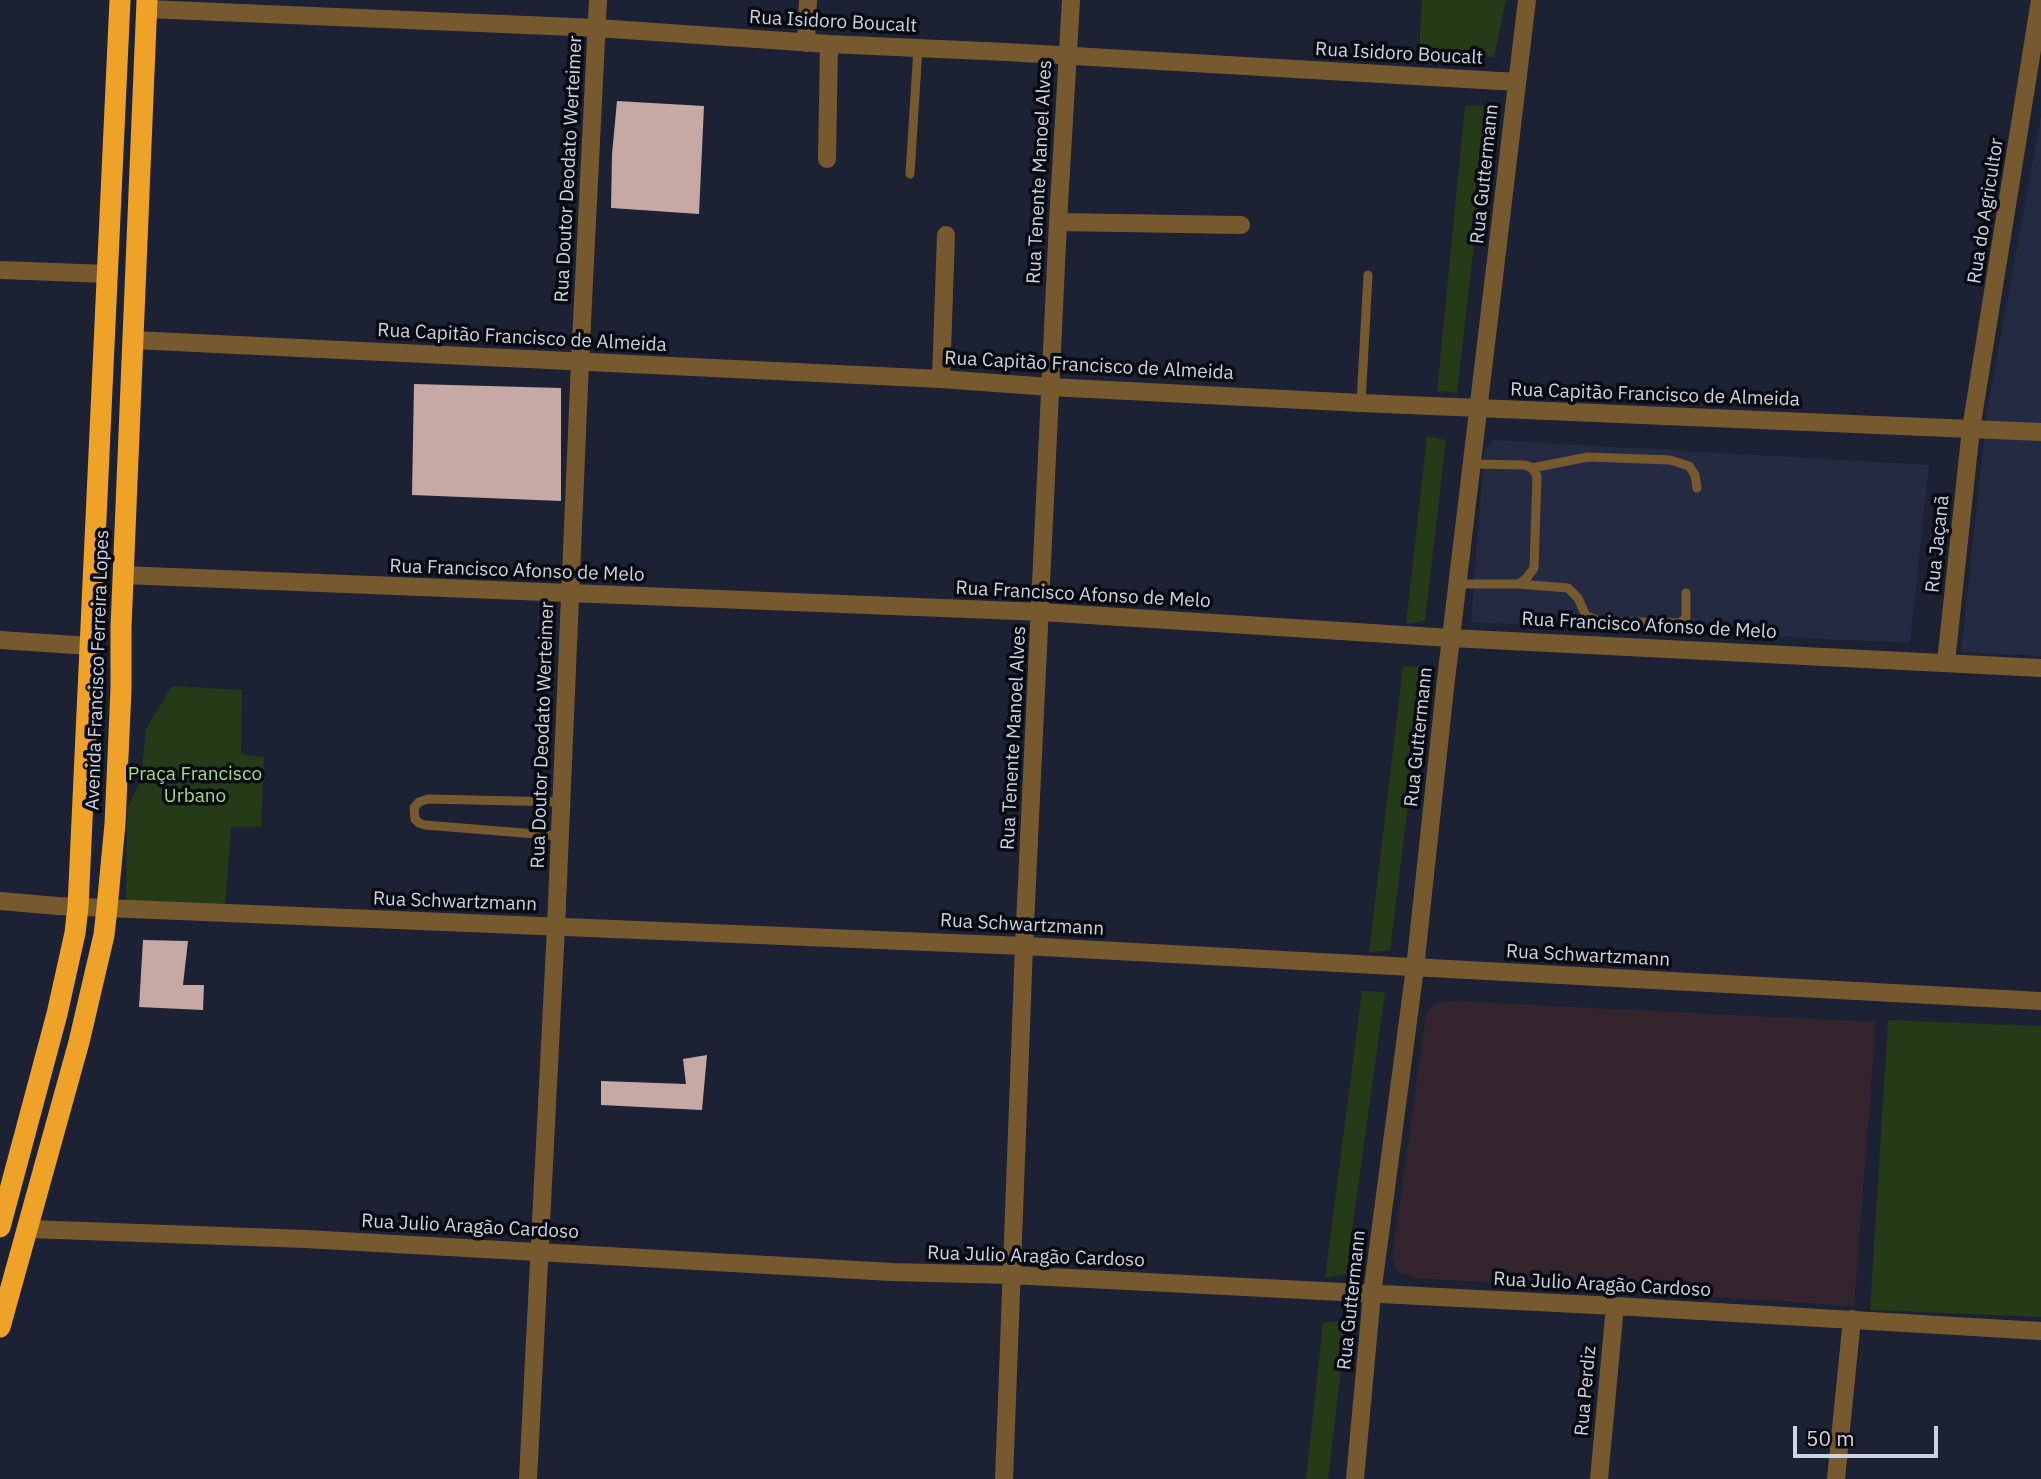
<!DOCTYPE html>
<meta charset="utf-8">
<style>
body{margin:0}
#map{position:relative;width:2041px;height:1479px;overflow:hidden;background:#1d2134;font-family:"IBM Plex Sans",sans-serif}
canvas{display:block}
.scale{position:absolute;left:1793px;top:1426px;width:145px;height:32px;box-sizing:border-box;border:4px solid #cfd2df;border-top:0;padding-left:9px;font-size:21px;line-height:24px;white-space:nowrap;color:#cfd2df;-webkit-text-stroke:5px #090b13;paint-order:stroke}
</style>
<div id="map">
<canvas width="2041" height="1479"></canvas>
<div class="scale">50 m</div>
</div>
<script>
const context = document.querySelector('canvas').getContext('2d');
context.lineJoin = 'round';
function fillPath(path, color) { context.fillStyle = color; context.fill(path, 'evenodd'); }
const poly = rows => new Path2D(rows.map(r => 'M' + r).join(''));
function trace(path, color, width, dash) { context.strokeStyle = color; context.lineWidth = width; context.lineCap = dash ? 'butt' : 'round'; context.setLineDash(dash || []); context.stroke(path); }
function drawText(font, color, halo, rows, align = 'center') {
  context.font = font + ' "IBM Plex Sans",sans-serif'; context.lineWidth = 7; context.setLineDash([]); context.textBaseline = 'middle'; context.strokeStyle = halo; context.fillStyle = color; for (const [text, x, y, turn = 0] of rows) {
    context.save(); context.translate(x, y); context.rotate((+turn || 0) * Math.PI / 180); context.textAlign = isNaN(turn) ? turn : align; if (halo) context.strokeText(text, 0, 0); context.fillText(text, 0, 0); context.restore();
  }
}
fillPath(poly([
 [2041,116,2041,656,1961,652,1987,411],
 [1494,440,1929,465,1910,643,1471,622,1484,452]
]), '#252a43');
fillPath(poly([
 [1453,1001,1876,1022,1854,1306,1416,1278,1399,1273,1392,1259,1426,1015,1434,1004]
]), '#33242e');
fillPath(poly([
 [1422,0,1506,0,1494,57,1419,50],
 [1490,105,1457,393,1437,391,1465,106],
 [1427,436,1446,440,1425,621,1406,624],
 [1403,666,1425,668,1390,950,1369,952],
 [172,686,242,690,241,754,264,757,261,827,231,827,225,908,126,907,127,809,141,780,146,729],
 [1362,991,1385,992,1346,1274,1325,1278],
 [1888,1020,2041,1026,2041,1317,1870,1310],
 [1339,1321,1346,1328,1328,1479,1306,1479,1323,1323]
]), '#253a16');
fillPath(poly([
 [617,101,704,106,699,214,611,208,612,154],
 [414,384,561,388,561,501,412,495],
 [143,940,188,941,183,985,204,985,203,1010,139,1007],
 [707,1055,702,1110,601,1105,601,1081,686,1084,683,1059]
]), '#c6a8a5');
trace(poly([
 [910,174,918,48],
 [1361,403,1368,275],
 [1532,468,1588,457,1670,460,1689,466,1695,475,1697,488],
 [1458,584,1518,584,1526,579,1534,568,1537,476,1532,468,1525,465,1473,464],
 [1518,584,1568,588,1578,598,1586,616,1600,621,1680,623,1686,618,1686,593],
 [560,836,425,825,419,823,415,819,414,808,419,802,428,799,561,802]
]), '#775930', 9);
trace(poly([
 [147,9,597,28,829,44,1006,52,1517,82],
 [806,43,808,0],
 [827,159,829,44],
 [1058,222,1241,225],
 [0,270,108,274],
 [134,340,941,379,1050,387,1361,403,2041,432],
 [941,379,946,235],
 [123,575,1041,612,1451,638,2041,668],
 [0,640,90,646],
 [1946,662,1971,429,2040,0],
 [0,901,58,906,1024,946,2041,1001],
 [29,1229,306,1239,892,1272,1011,1275,1615,1306,2041,1331],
 [528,1479,556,927,580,362,598,0],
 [1004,1479,1024,946,1058,222,1071,0],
 [1355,1479,1372,1294,1415,968,1445,688,1527,0],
 [1599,1479,1615,1306],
 [1836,1479,1852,1319]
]), '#775930', 18);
trace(poly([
 [0,1227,57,1014,75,933,78,907,120,0],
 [0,1327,79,1042,104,935,107,908,115,824,121,689,121,627,147,0]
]), '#efa228', 21);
drawText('19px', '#cfd2df', '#090b13', [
 ["Rua Isidoro Boucalt",833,22,3],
 ["Rua Isidoro Boucalt",1399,54,3],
 ["Rua Doutor Deodato Werteimer",569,169,-87],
 ["Rua Tenente Manoel Alves",1040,172,-87],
 ["Rua Guttermann",1485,174,-84],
 ["Rua do Agricultor",1986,211,-81],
 ["Rua Capitão Francisco de Almeida",522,338,3],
 ["Rua Capitão Francisco de Almeida",1089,366,3],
 ["Rua Capitão Francisco de Almeida",1655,395,2],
 ["Rua Jaçanã",1938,544,-84],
 ["Rua Francisco Afonso de Melo",517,571,2],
 ["Rua Francisco Afonso de Melo",1083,595,3],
 ["Rua Francisco Afonso de Melo",1649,626,3],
 ["Avenida Francisco Ferreira Lopes",98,670,-88],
 ["Rua Doutor Deodato Werteimer",543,735,-88],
 ["Rua Guttermann",1419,737,-84],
 ["Rua Tenente Manoel Alves",1014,738,-87],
 ["Rua Schwartzmann",455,902,2],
 ["Rua Schwartzmann",1022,925,3],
 ["Rua Schwartzmann",1588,956,3],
 ["Rua Julio Aragão Cardoso",470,1227,3],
 ["Rua Julio Aragão Cardoso",1036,1257,2],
 ["Rua Julio Aragão Cardoso",1602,1285,3],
 ["Rua Guttermann",1352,1300,-84],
 ["Rua Perdiz",1586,1391,-85]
]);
drawText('19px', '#a7da86', '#090b13', [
 ["Praça Francisco",195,775],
 ["Urbano",195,797]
]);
</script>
